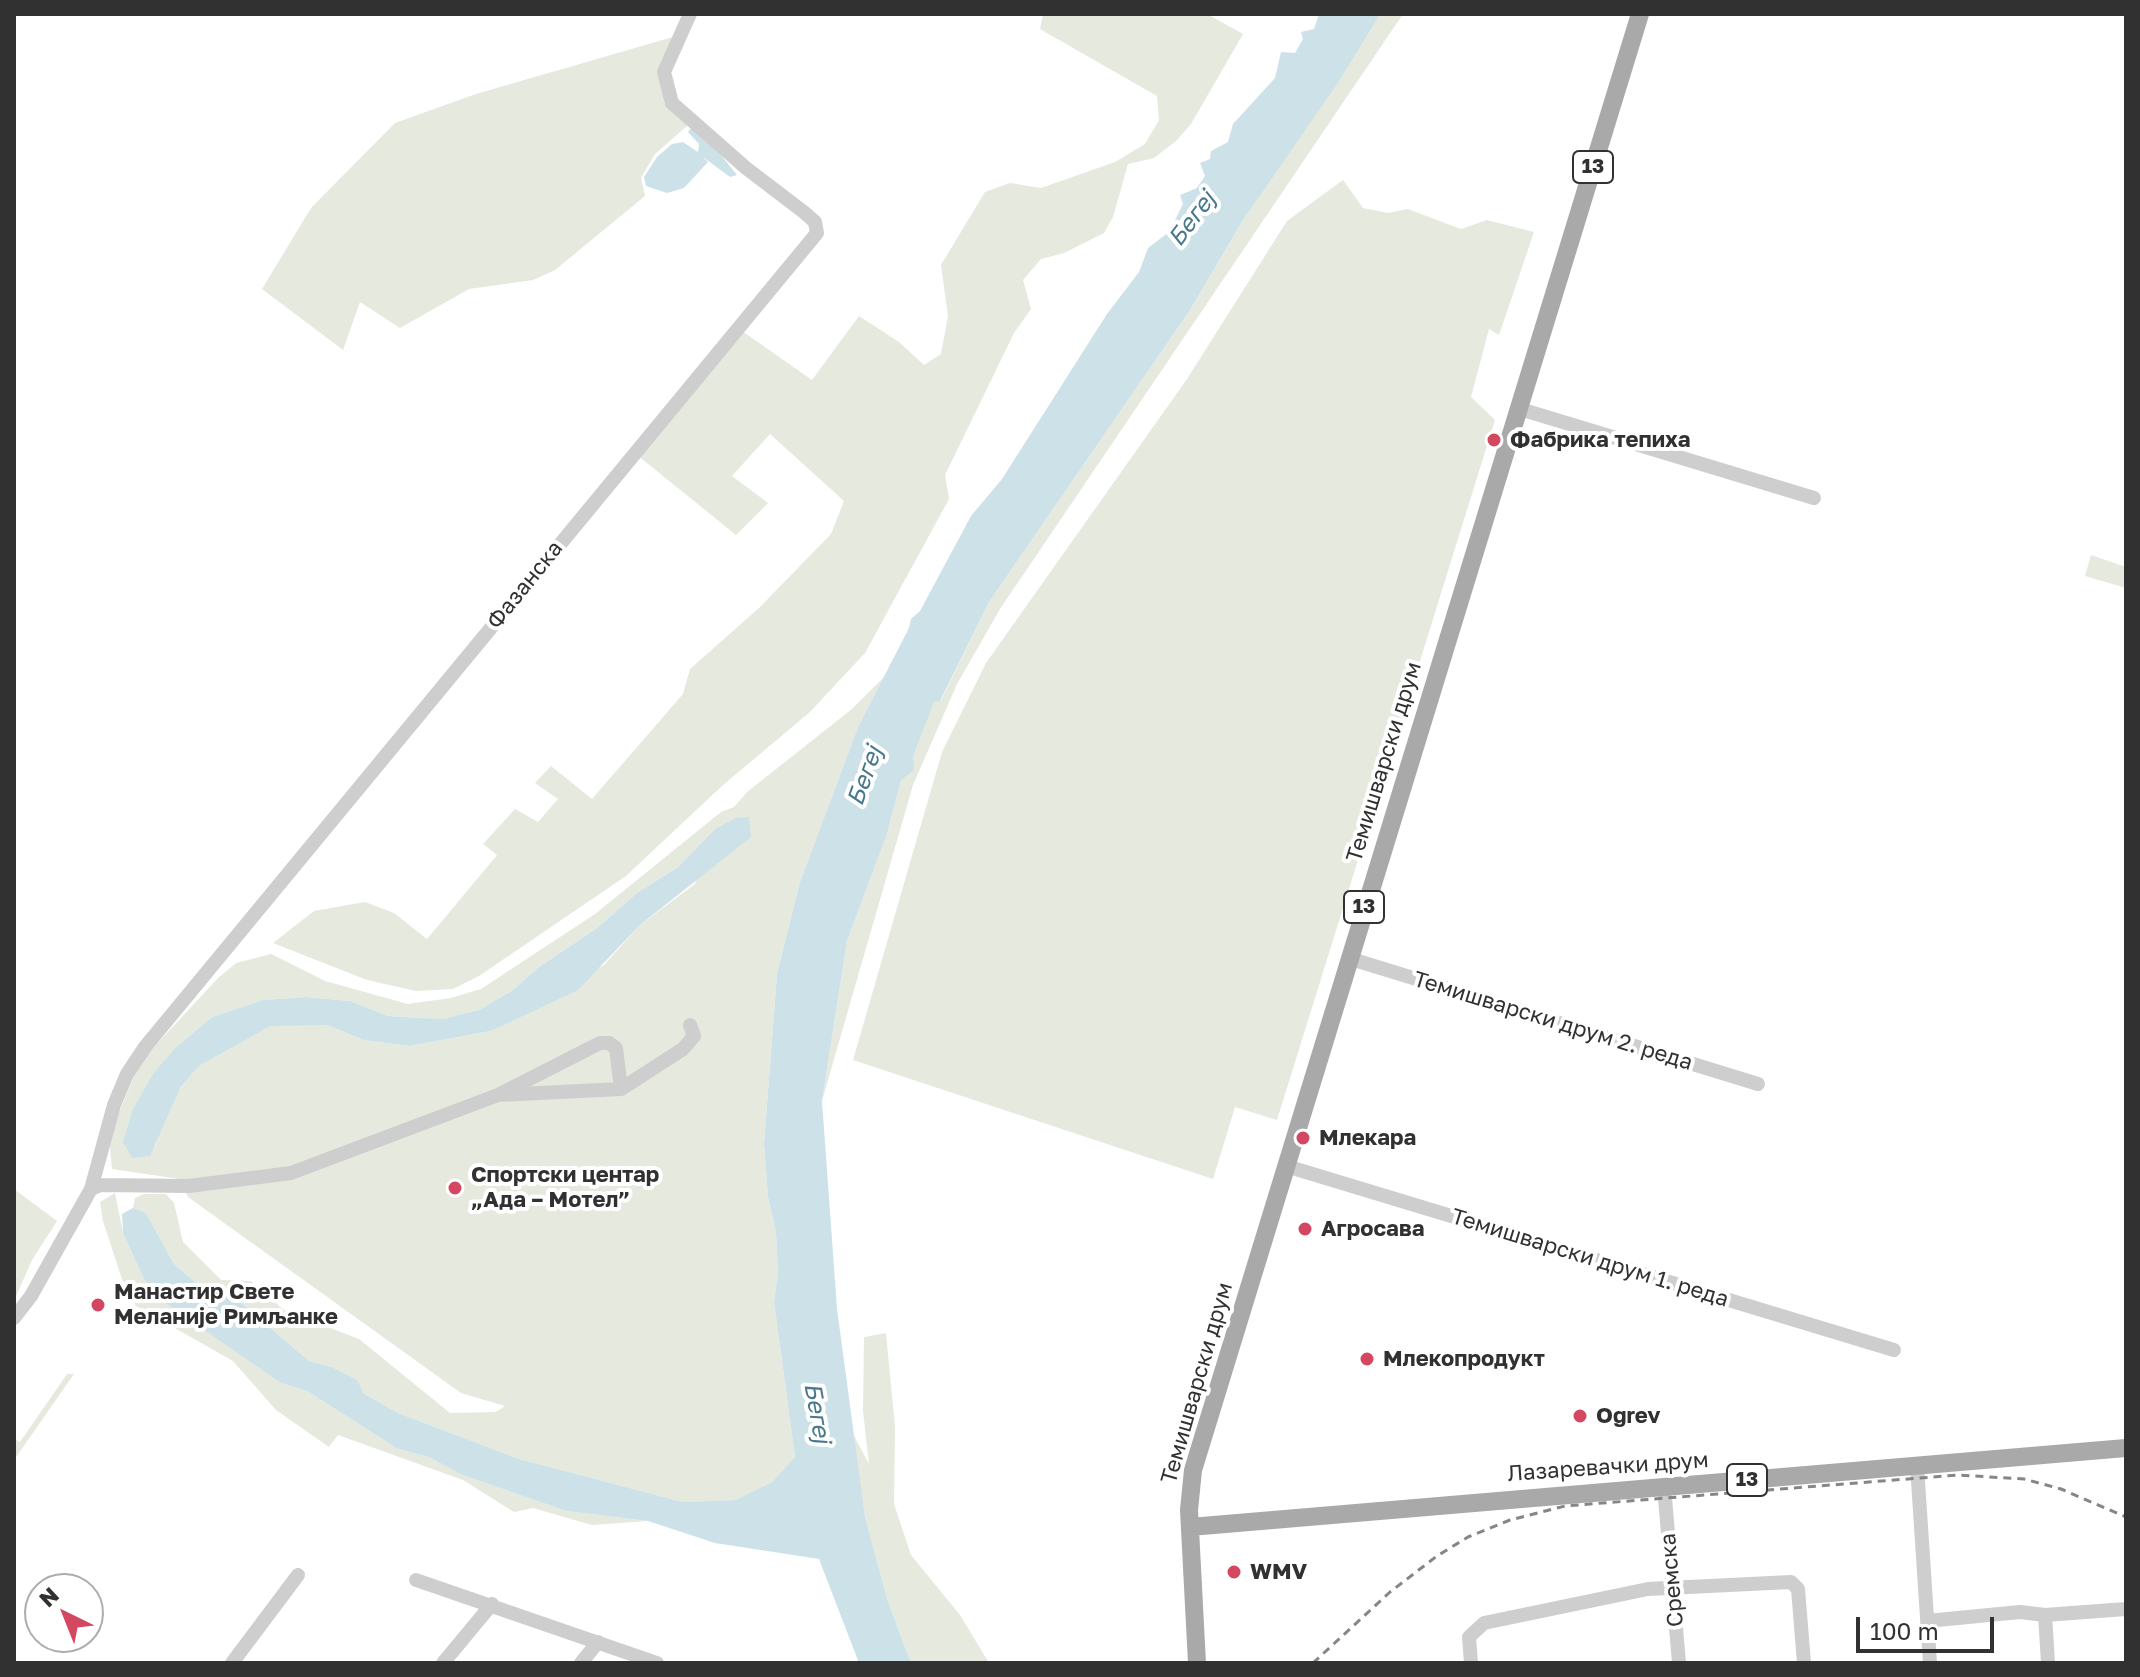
<!DOCTYPE html>
<meta charset="utf-8">
<style>
body{margin:0}
#map{position:relative;width:2140px;height:1677px;overflow:hidden;background:#fff;font-family:"Golos Text",sans-serif}
canvas{display:block}
.frame{position:absolute;inset:0;border:16px solid #313131;pointer-events:none}
.north{position:absolute;left:24px;top:1573px;width:80px;height:80px;box-sizing:border-box;background:#fff;border:2px solid #adadad;border-radius:50%;rotate:317deg;font-size:22px;font-weight:700;line-height:32px;text-align:center;color:#313131}
.north::after{content:'';display:block;margin:auto;width:28px;height:36px;background:#d44761;clip-path:polygon(50% 0,100% 100%,50% 72%,0 100%)}
.scale{position:absolute;left:1856px;top:1617px;width:138px;height:36px;box-sizing:border-box;border:4px solid #313131;border-top:0;padding-left:10px;font-size:24px;line-height:28px;white-space:nowrap;color:#313131;-webkit-text-stroke:6px #fff;paint-order:stroke}
</style>
<div id="map">
<canvas width="2140" height="1677"></canvas>
<div class="frame"></div>
<div class="north">N</div>
<div class="scale">100 m</div>
</div>
<script>
const context = document.querySelector('canvas').getContext('2d');
context.lineJoin = 'round';
function fillPath(path, color) { context.fillStyle = color; context.fill(path, 'evenodd'); }
const poly = rows => new Path2D(rows.map(r => 'M' + r).join(''));
function trace(path, color, width, dash) { context.strokeStyle = color; context.lineWidth = width; context.lineCap = dash ? 'butt' : 'round'; context.setLineDash(dash || []); context.stroke(path); }
function drawText(font, color, halo, rows, align = 'center') {
  context.font = font + ' "Golos Text",sans-serif'; context.lineWidth = 8; context.setLineDash([]); context.textBaseline = 'middle'; context.strokeStyle = halo; context.fillStyle = color; for (const [text, x, y, turn = 0] of rows) {
    context.save(); context.translate(x, y); context.rotate((+turn || 0) * Math.PI / 180); context.textAlign = isNaN(turn) ? turn : align; if (halo) context.strokeText(text, 0, 0); context.fillText(text, 0, 0); context.restore();
  }
}
fillPath(poly([
 [1043,14,1207,14,1243,34,1191,124,1176,141,1154,158,1128,164,1113,217,1104,233,1064,253,1041,259,1023,280,1031,309,1014,333,945,475,949,499,865,653,810,712,723,785,626,876,479,976,453,989,416,991,367,980,273,943,314,911,365,902,394,913,427,939,497,855,483,844,515,809,538,822,558,799,535,783,551,766,592,799,683,694,690,669,759,608,831,534,844,501,770,434,732,476,768,503,736,535,637,455,742,331,812,380,859,316,899,342,924,365,941,354,948,316,941,265,985,192,1010,183,1041,188,1115,162,1145,144,1159,120,1157,96,1040,29],
 [1380,14,1403,14,1000,609,957,684,913,785,822,1101,847,941,887,834,901,780,934,702,941,700,989,602,1190,310,1243,220],
 [673,37,663,65,688,125,655,154,641,178,645,196,555,270,533,280,469,289,400,328,360,302,343,350,262,289,311,208,395,123,476,94],
 [1343,180,1363,208,1388,213,1408,209,1461,229,1487,220,1534,232,1499,335,1489,329,1471,397,1495,420,1277,1120,1235,1107,1213,1179,853,1060,942,752,986,663,1187,379,1287,221],
 [2091,555,2126,567,2126,588,2085,576],
 [884,677,858,727,800,882,777,974,764,1144,768,1197,776,1232,778,1273,774,1302,795,1457,772,1482,737,1500,683,1502,519,1459,398,1413,363,1393,331,1367,309,1361,239,1301,196,1283,174,1264,146,1213,133,1208,135,1198,144,1194,166,1194,174,1203,183,1242,221,1280,251,1281,284,1310,359,1339,450,1413,496,1412,505,1406,461,1393,188,1197,180,1179,112,1169,109,1137,140,1062,218,978,236,963,271,954,325,981,408,1004,451,998,481,989,595,914,721,812,734,807,747,792,852,709],
 [715,829,695,884,640,925,604,965,491,1031,409,1046,364,1040,327,1025,270,1025,199,1066,180,1088,162,1122,155,1147,155,1071,174,1049,212,1017,263,1000,306,997,350,1001,388,1016,421,1018,444,1020,479,1010,513,990,539,967,597,928,637,893,678,867],
 [14,1189,57,1221,32,1260,14,1301],
 [115,1193,123,1233,143,1277,281,1383,307,1391,398,1449,429,1457,460,1474,566,1511,648,1521,592,1525,533,1508,514,1512,463,1480,338,1435,329,1447,276,1410,233,1361,136,1306,122,1279,103,1221,100,1202],
 [886,1333,895,1427,894,1504,911,1555,960,1615,989,1663,911,1663,888,1602,865,1517,852,1432,869,1464,863,1411,864,1337],
 [67,1374,74,1374,14,1460,14,1439,20,1442]
]), '#e5e9de');
fillPath(poly([
 [1319,14,1380,14,1339,81,1243,220,1190,310,989,602,940,701,934,702,913,756,914,770,901,780,887,834,847,941,822,1101,837,1309,865,1517,888,1602,911,1663,859,1663,819,1559,715,1543,648,1521,566,1511,460,1474,429,1457,398,1449,307,1391,281,1383,160,1299,143,1277,123,1233,122,1214,133,1208,146,1213,174,1264,196,1283,239,1301,309,1361,331,1367,357,1380,363,1393,398,1413,519,1459,683,1502,736,1500,772,1482,795,1457,774,1302,778,1273,776,1232,768,1197,764,1144,777,974,800,882,858,727,909,628,911,619,920,611,971,516,1002,479,1107,314,1139,272,1148,248,1169,232,1183,204,1180,195,1197,188,1205,176,1200,163,1210,159,1211,151,1228,142,1233,124,1275,78,1281,52,1295,53,1303,39,1301,32,1314,29],
 [690,129,703,133,737,175,730,177,703,157,708,162,684,188,667,193,646,186,644,177,657,157,672,144,683,142,698,152,699,144,688,132],
 [749,817,751,837,640,925,578,990,491,1031,409,1046,364,1040,327,1025,270,1026,199,1066,180,1088,150,1156,132,1158,123,1142,133,1109,155,1071,174,1049,212,1017,263,1000,306,997,350,1001,388,1016,421,1018,444,1019,479,1010,513,990,539,967,597,928,637,893,678,867,715,829,736,818]
]), '#cde1e8');
trace(poly([
 [1520,409,1814,498],
 [1348,958,1758,1084],
 [621,1089,683,1049,694,1036,690,1025],
 [1286,1166,1894,1350],
 [91,1189,100,1185,189,1186,291,1173,498,1095,600,1043,609,1043,616,1048,621,1089,498,1095],
 [14,1318,31,1296,91,1189,114,1105,127,1074,145,1047,817,233,815,222,805,213,746,168,672,103,664,72,690,14],
 [1917,1466,1930,1663],
 [1665,1498,1679,1663],
 [416,1580,657,1663],
 [2045,1615,2048,1663],
 [1927,1621,2020,1612,2045,1615,2126,1609],
 [232,1663,298,1575],
 [443,1663,492,1604],
 [581,1663,598,1642],
 [1471,1663,1469,1637,1484,1623,1648,1589,1791,1582,1798,1589,1804,1663]
]), '#cecece', 14);
trace(poly([
 [1190,1527,2126,1448],
 [1197,1663,1189,1510,1193,1470,1640,14]
]), '#a9a9a9', 18);
trace(poly([
 [1313,1663,1390,1592,1437,1556,1468,1537,1510,1520,1565,1506,1958,1475,2024,1479,2061,1489,2126,1517]
]), '#868686', 3, [8, 6]);
for (const [x, y, r, color] of [
 [1494,440,8,"#d44761"],
 [1303,1138,8,"#d44761"],
 [455,1188,8,"#d44761"],
 [1305,1229,8,"#d44761"],
 [98,1305,8,"#d44761"],
 [1367,1359,8,"#d44761"],
 [1580,1416,8,"#d44761"],
 [1234,1572,8,"#d44761"]
]) { const dot = new Path2D(); dot.arc(x, y, r, 0, 2 * Math.PI); context.fillStyle = color; context.fill(dot); trace(dot, '#fff', 3); }
for (const [x, y, w] of [
 [1593,167,40],
 [1364,907,40],
 [1747,1480,40]
]) { const box = new Path2D(); box.roundRect(x - w / 2, y - 16, w, 32, 6); context.fillStyle = '#fff'; context.fill(box); trace(box, '#313131', 2); }
drawText('bold 20px', '#313131', null, [
 ["13",1593,167],
 ["13",1364,907],
 ["13",1747,1480]
]);
drawText('bold 22px', '#313131', '#fff', [
 ["Фабрика тепиха",1510,440],
 ["Млекара",1319,1138],
 ["Спортски центар",471,1175],
 ["„Ада – Мотел”",471,1200],
 ["Агросава",1321,1229],
 ["Манастир Свете",114,1292],
 ["Меланије Римљанке",114,1317],
 ["Млекопродукт",1383,1359],
 ["Ogrev",1596,1416],
 ["WMV",1250,1572]
], 'left');
drawText('22px', '#313131', '#fff', [
 ["Фазанска",525,585,-51],
 ["Темишварски друм",1384,762,-73],
 ["Темишварски друм 2. реда",1553,1021,17],
 ["Темишварски друм 1. реда",1590,1258,17],
 ["Темишварски друм",1197,1383,-74],
 ["Лазаревачки друм",1608,1467,-4],
 ["Сремска",1672,1580,-95]
]);
drawText('italic 24px', '#47788c', '#fff', [
 ["Бегеј",1192,219,-53],
 ["Бегеј",865,776,-70],
 ["Бегеј",817,1413,80]
]);
</script>
